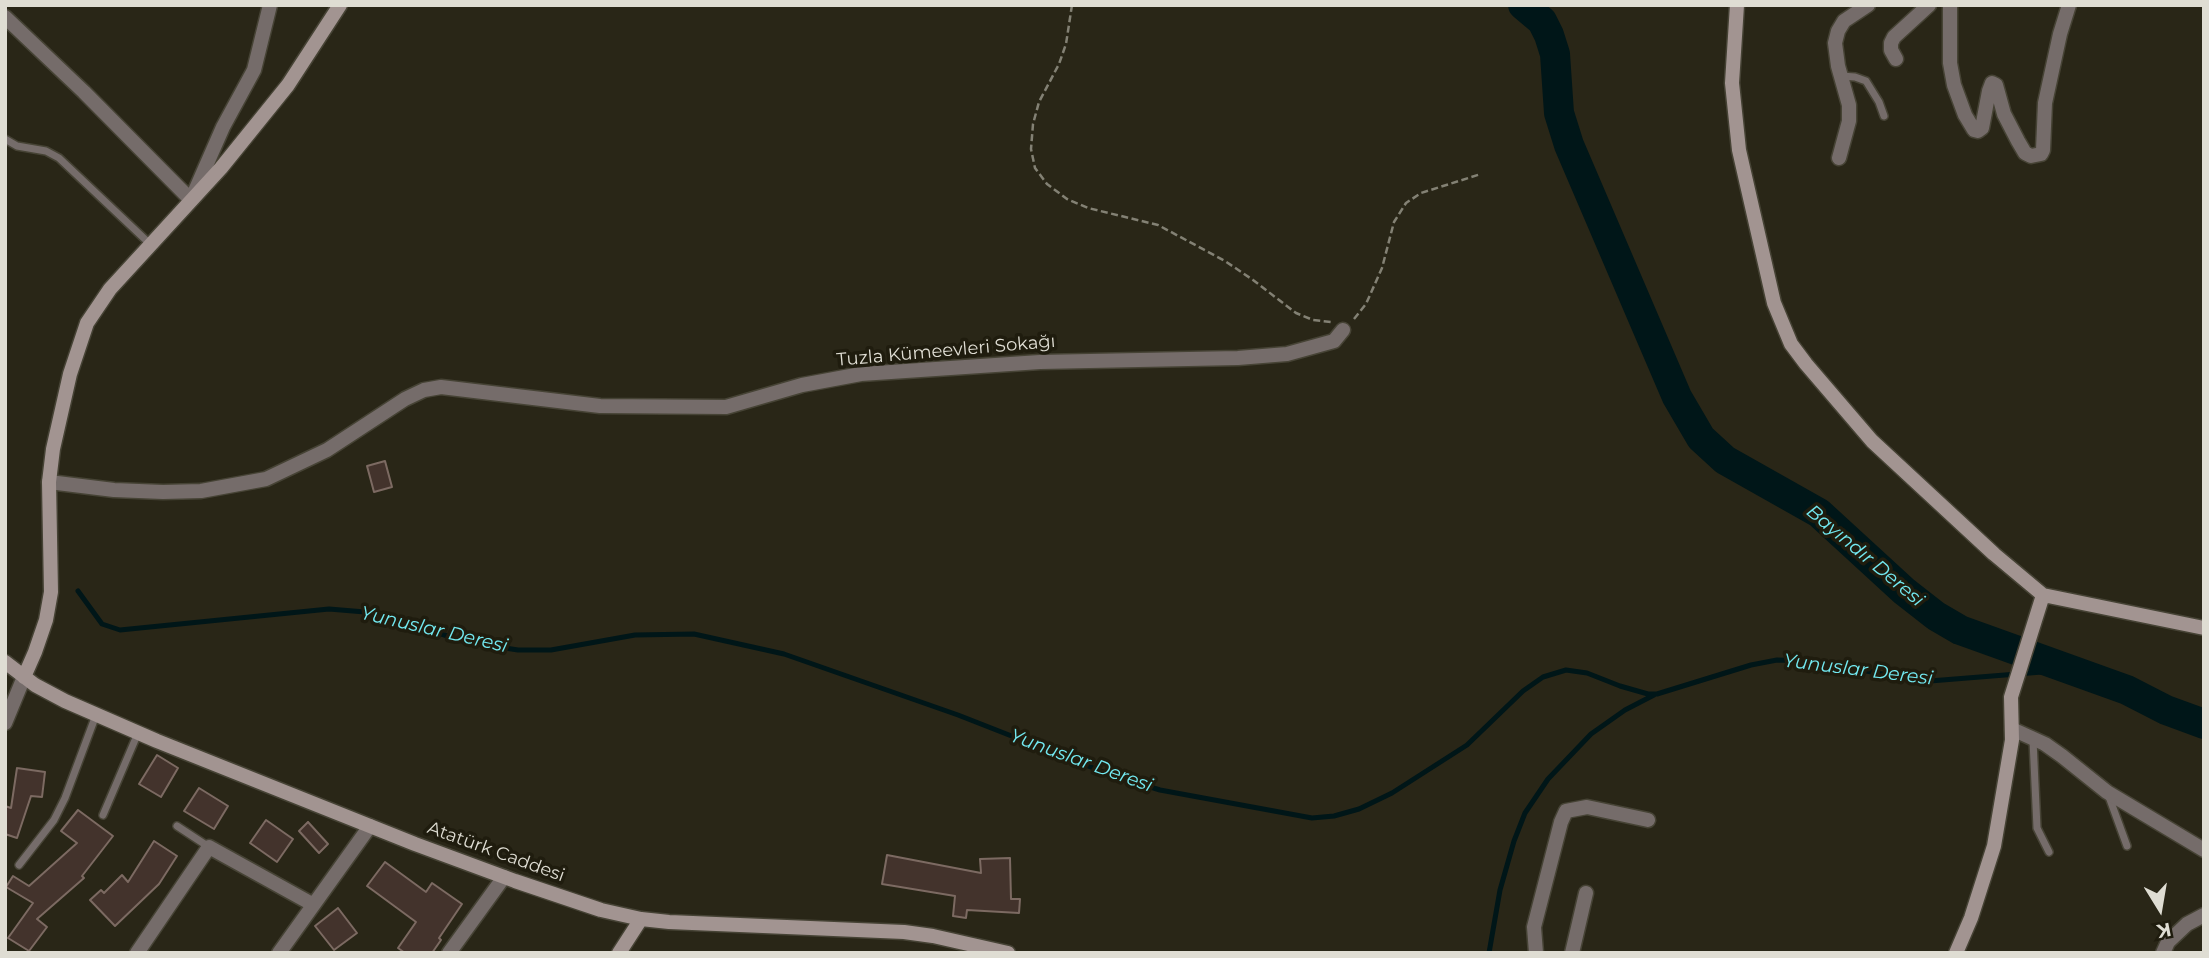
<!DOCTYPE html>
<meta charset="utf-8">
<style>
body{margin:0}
#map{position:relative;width:2209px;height:958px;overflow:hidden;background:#292617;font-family:Montserrat,sans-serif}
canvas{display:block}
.frame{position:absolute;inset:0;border:7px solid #dfddd3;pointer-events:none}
.north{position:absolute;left:2125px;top:874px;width:70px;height:70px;-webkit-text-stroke:5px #1f1c0e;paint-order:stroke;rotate:169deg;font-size:19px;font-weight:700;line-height:28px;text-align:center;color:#dfddd3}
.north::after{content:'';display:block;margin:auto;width:24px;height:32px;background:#dfddd3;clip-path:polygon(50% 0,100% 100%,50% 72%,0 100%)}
</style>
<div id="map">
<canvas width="2209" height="958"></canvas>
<div class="frame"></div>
<div class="north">K</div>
</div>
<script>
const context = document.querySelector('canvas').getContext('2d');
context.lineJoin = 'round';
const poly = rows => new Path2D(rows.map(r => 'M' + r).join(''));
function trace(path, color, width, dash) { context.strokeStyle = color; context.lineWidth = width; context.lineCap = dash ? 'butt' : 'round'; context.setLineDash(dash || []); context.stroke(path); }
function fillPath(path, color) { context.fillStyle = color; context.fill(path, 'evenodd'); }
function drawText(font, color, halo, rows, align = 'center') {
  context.font = font + ' Montserrat,sans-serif'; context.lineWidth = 7; context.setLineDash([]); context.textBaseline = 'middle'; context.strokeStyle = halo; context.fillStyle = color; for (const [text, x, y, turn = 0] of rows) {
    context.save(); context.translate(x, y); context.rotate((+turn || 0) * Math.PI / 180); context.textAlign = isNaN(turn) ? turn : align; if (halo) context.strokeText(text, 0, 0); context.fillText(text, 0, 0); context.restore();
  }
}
trace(poly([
 [78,591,102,624,120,630,329,609,377,613,466,642,518,650,551,650,635,635,694,634,784,654,958,715,1106,773,1160,790,1312,818,1334,816,1359,809,1392,793,1467,745,1523,691,1543,677,1566,670,1587,673,1620,686,1648,694,1657,694,1751,665,1777,660,1813,661,1909,679,1930,681,2067,670],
 [1489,953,1500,890,1514,841,1525,813,1548,779,1591,734,1625,710,1654,695]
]), '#001618', 5);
trace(poly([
 [1523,5,1542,21,1549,35,1555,54,1559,113,1569,145,1677,397,1701,438,1725,460,1819,513,1904,591,1936,616,1960,630,2127,690,2166,710,2204,724]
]), '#001618', 30);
const building = poly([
 [385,461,392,487,374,492,367,466,385,461],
 [157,755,178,768,161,797,139,784,157,755],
 [17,768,45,772,42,797,31,796,17,838,5,834,5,806,11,808,17,768],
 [199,788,228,806,214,829,184,811,199,788],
 [78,810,113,836,82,876,84,878,37,919,47,927,29,951,8,938,33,903,6,887,13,876,29,886,77,843,61,831,78,810],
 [266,820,293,839,277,862,250,843,266,820],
 [308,822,328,844,319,853,299,831,308,822],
 [154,841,177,856,159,884,115,926,90,900,101,890,104,893,122,875,128,882,154,841],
 [887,855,981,873,980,859,1010,858,1011,899,1020,899,1019,913,967,910,966,918,953,916,955,896,882,884,887,855],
 [385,862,426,892,432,883,462,904,439,938,441,940,432,953,405,953,398,948,416,922,367,886,385,862],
 [338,908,357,933,334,950,315,926,338,908]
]);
fillPath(building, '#43332c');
trace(building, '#7c6a62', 2);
const lane = poly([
 [1841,76,1855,77,1866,81,1879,102,1884,116],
 [5,139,17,146,46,151,59,158,150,244],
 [2033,740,2037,828,2049,852],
 [2108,794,2127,846],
 [103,815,138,733],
 [177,826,209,847],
 [19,865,54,820,65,798,96,715]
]);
const street = poly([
 [1950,5,1950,63,1954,85,1965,115,1974,130,1978,131,1982,128,1989,91,1992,83,1996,85,2004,114,2018,141,2025,153,2031,156,2041,154,2043,150,2045,103,2060,34,2069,5],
 [5,17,84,92,191,200,223,127,254,70,270,5],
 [1896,59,1891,50,1891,43,1894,37,1929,5],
 [1839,158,1849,121,1849,105,1838,66,1835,43,1838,31,1844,21,1868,5],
 [49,482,114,490,163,492,201,491,266,479,327,450,405,399,424,390,441,387,600,406,726,407,802,385,861,374,1040,362,1238,358,1287,354,1334,341,1343,330],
 [5,723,24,677],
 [2012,729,2045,744,2062,756,2107,792,2204,850],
 [137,953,209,847,312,904],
 [279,953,370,826],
 [449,953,504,877],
 [1536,953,1534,927,1561,822,1566,811,1587,807,1648,820],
 [1572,953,1586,893],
 [2163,953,2168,942,2187,924,2204,915]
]);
const secondary = poly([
 [1737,5,1732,83,1739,150,1774,303,1791,344,1806,364,1872,441,1994,554,2043,595,2204,628],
 [5,662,35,685,65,701,157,741,415,844,515,881,601,910,641,919,669,922,904,932,933,936,1008,953],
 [24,677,35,652,46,620,51,592,49,482,53,449,70,374,87,323,110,289,221,168,288,85,340,5],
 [619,953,641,919],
 [1956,953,1971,918,1994,846,2012,740,2011,697,2043,595]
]);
trace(lane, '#464335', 10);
trace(street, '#464335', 17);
trace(secondary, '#464335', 17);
trace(poly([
 [1072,5,1066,44,1059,64,1039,102,1033,124,1031,149,1035,168,1047,184,1067,199,1088,208,1158,225,1225,261,1253,280,1296,313,1313,320,1331,322],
 [1354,319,1366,304,1382,268,1394,222,1406,203,1421,193,1481,174]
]), '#838174', 2.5, [7, 3.5]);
trace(lane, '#756c6a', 7);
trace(street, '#756c6a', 14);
trace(secondary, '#a29491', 14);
drawText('18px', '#dfddd3', '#1f1c0e', [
 ["Tuzla Kümeevleri Sokağı",946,351,-5],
 ["Atatürk Caddesi",496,852,20]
]);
drawText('italic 19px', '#73eaf2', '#1f1c0e', [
 ["Bayındır Deresi",1865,556,40],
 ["Yunuslar Deresi",434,630,13],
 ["Yunuslar Deresi",1858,670,7],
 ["Yunuslar Deresi",1081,761,20]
]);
</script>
